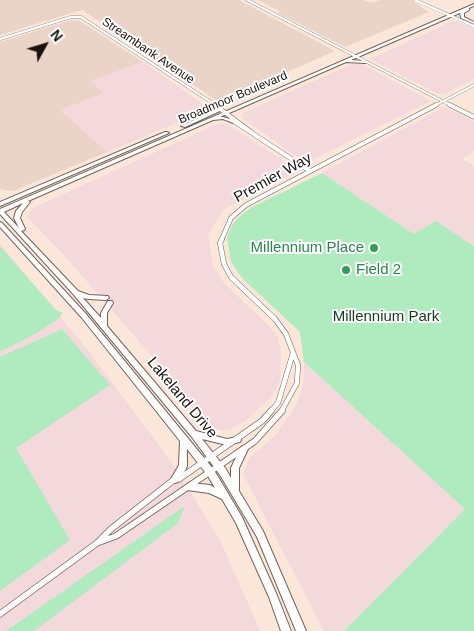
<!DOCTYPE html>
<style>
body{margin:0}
#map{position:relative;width:474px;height:631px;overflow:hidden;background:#fbe6da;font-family:Helvetica,sans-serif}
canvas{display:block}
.north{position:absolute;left:20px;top:20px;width:50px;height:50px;-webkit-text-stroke:4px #fff;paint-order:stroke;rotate:51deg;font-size:14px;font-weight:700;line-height:20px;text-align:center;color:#19120e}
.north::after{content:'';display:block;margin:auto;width:18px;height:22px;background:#19120e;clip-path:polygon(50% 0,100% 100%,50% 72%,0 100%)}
</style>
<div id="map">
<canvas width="474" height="631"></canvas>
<div class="north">N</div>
</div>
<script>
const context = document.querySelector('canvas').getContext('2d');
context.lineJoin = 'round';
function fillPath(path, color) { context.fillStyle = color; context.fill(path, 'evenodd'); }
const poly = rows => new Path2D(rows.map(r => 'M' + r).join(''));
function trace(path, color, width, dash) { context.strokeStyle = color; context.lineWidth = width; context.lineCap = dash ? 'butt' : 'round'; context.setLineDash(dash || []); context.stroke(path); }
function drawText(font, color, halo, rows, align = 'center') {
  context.font = font + ' Helvetica,sans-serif'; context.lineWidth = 4; context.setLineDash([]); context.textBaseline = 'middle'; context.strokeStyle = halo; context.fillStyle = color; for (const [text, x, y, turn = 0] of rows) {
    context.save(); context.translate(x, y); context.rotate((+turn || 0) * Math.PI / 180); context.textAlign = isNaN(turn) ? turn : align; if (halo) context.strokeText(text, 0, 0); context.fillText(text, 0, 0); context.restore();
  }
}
fillPath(poly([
 [453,21,474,28,474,79,444,94,438,94,370,59],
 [143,62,206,106,205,111,107,152,59,110,103,93,89,81],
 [354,63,360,63,431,101,306,163,242,118,243,113],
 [444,107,474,121,474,151,462,159,474,166,474,246,414,234,322,173],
 [217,124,227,124,294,168,293,173,224,209,208,235,213,266,224,283,271,328,278,338,281,355,280,380,274,394,244,422,228,430,216,430,64,255,27,217,33,208],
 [0,244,86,348,172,463,221,542,260,631,0,631],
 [304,362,466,509,344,631,324,631,243,474,250,457,275,436,296,405,304,381]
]), '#f4d9dc');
fillPath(poly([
 [0,0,239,0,335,51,219,102,82,10,0,35],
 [258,0,364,0,371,3,380,0,411,0,429,12,345,47,278,13,280,11],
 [71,20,80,21,143,62,90,81,104,93,60,110,107,152,13,191,0,189,0,42]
]), '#ead4c8');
fillPath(poly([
 [322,173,414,234,436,221,474,246,474,631,344,631,465,509,304,362,300,332,242,278,231,262,227,238,232,225,239,217,252,207],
 [0,246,56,310,63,313,57,320,35,334,0,352],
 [62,329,110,385,16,448,70,540,0,591,0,357],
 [185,506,178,523,34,631,6,631]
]), '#afebbe');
const minorFar3 = poly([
 [247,0,452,106],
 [415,0,474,26],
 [0,39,71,17,81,17,217,106],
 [434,106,474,85]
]);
const minorFar2 = poly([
 [215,105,251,132],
 [450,105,474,117],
 [232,120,310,171],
 [221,241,231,218,246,205,436,105]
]);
const minorFar1 = poly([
 [222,239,220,243,224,264,231,277,275,319,286,334,298,365,297,383,281,412],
 [270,412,278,403,293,353]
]);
const minor = poly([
 [97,543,116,536,255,441,282,411],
 [0,614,97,543,111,529,175,479,179,479,262,421,271,411]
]);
const secondary = poly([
 [474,4,474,6,469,8,469,10,464,13,464,17,474,22,474,24,461,18,460,13,462,12,351,60,364,61,366,62,365,63,346,62,220,117,223,117,237,121,237,123,233,123,223,119,213,120,28,201,30,202,22,212,20,218,25,229,24,230,21,231,78,291,89,295,108,296,109,298,106,300,88,299,83,298,101,318,101,313,108,301,112,301,113,303,107,313,107,326,196,431,227,439,237,437,240,438,241,440,240,442,227,445,202,439,226,469,231,478,231,468,241,447,244,446,247,447,248,449,239,468,239,491,263,531,306,631,296,631,257,537,220,475,191,436,74,295,0,214,0,209,474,4],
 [23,203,16,211,14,218,19,228,4,212,23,203],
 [218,109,222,110,185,127,181,126,218,109],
 [165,132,167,132,169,133,0,206,0,202,165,132],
 [0,222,2,223,86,314,214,470,242,517,276,593,291,631,281,631,269,597,236,523,222,499,209,493,187,490,186,487,187,484,190,483,210,485,215,488,208,476,187,449,187,466,186,469,178,482,175,483,172,482,171,479,179,465,180,441,82,318,0,227,0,222]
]);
trace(minorFar3, '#736258', 3);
trace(minorFar2, '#736258', 5);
trace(minorFar1, '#736258', 5.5);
trace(minor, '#736258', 7);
trace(secondary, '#736258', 2);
trace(minorFar3, '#fff', 2.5);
trace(minorFar2, '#fff', 4);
trace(minorFar1, '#fff', 4.5);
trace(minor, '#fff', 5.5);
fillPath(secondary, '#fff');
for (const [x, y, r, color] of [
 [374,248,5,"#2e9e5b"],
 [346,270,5,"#2e9e5b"]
]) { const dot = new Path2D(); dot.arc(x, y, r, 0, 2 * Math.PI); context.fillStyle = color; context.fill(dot); trace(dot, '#fff', 2); }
drawText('12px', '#19120e', '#fff', [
 ["Streambank Avenue",148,51,34],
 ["Broadmoor Boulevard",233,98,-23]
]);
drawText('15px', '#19120e', '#fff', [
 ["Premier Way",273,178,-29],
 ["Lakeland Drive",182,398,50]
]);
drawText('15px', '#27864d', '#fff', [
 ["Millennium Place",364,248],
 ["Field 2",356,270,"left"]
], 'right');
drawText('15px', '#153820', '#fff', [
 ["Millennium Park",386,317]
]);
</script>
